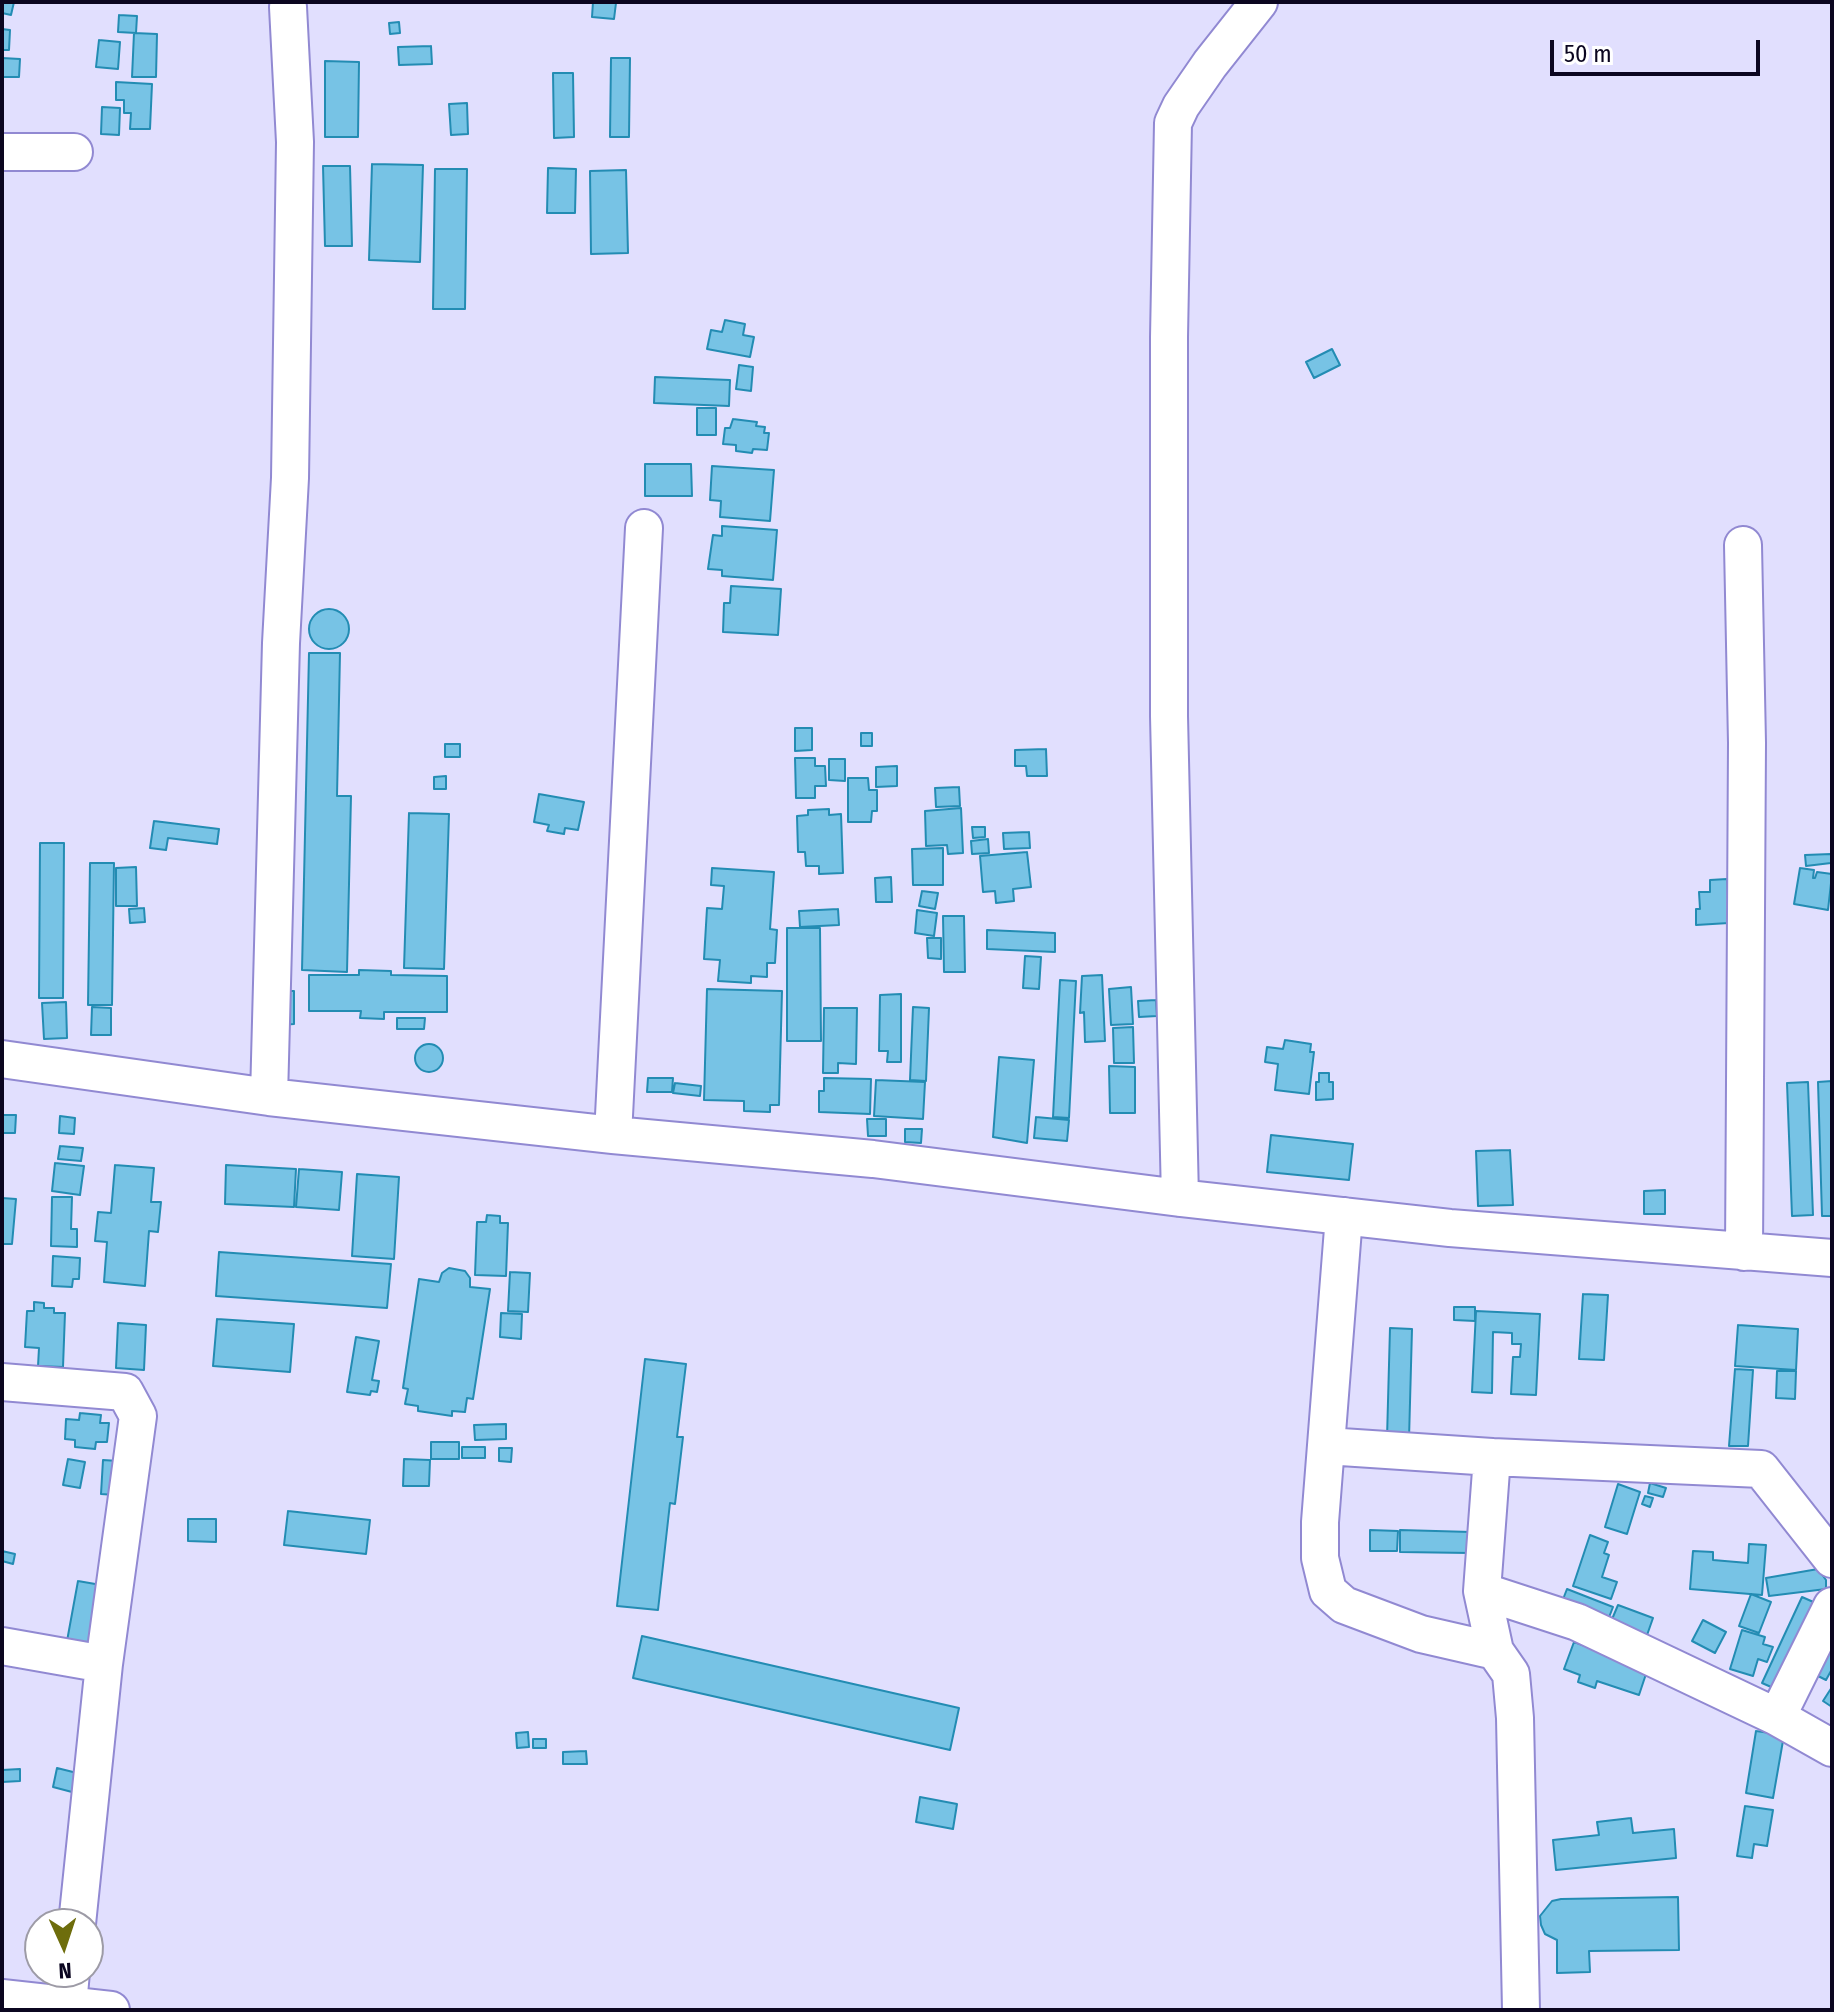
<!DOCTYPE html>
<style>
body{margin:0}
#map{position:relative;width:1834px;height:2012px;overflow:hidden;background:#e1dffe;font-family:"Fira Sans Condensed",sans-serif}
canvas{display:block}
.frame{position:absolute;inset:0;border:4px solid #0b0620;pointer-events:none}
.north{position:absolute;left:24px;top:1908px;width:80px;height:80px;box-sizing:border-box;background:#fff;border:2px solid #9d9ba6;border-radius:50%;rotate:177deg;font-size:22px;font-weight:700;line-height:32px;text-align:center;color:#0b0620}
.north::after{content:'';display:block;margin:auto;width:28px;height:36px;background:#6e6d0c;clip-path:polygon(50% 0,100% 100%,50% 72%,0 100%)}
.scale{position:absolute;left:1550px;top:40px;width:210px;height:36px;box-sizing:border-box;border:4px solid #0b0620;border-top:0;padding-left:10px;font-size:24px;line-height:28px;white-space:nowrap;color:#0b0620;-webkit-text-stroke:6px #fff;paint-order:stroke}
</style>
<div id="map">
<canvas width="1834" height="2012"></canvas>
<div class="frame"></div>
<div class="north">N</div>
<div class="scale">50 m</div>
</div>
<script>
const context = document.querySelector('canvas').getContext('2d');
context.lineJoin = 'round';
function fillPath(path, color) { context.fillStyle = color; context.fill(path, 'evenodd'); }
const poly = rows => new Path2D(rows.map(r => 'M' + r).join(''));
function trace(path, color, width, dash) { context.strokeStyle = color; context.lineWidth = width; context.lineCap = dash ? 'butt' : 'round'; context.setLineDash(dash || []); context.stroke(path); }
const building = poly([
 [2,2,14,2,11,15,2,13,2,2],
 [593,2,616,3,614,19,592,17,593,2],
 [119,15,137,16,136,33,118,32,119,15],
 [399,22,400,33,390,34,389,23,399,22],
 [2,29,10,30,9,50,2,50,2,29],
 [134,33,157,34,156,77,132,77,134,33],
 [99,40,120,42,118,69,96,67,99,40],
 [431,46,432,64,399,65,398,47,431,46],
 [2,58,20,59,19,77,2,77,2,58],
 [611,58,630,58,629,137,610,137,611,58],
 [325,61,359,62,358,137,325,137,325,61],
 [553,73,573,73,574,137,554,138,553,73],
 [116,82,152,84,150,129,130,129,131,113,124,113,124,100,116,100,116,82],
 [467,103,468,134,451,135,449,104,467,103],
 [102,107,120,108,119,135,101,134,102,107],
 [372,164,423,165,420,262,369,260,372,164],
 [323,166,350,166,352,246,325,246,323,166],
 [548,168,576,169,575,213,547,213,548,168],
 [435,169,467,169,465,309,433,309,435,169],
 [626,170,628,253,591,254,590,171,626,170],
 [725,320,745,324,743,335,754,337,750,357,707,349,711,330,722,332,725,320],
 [1332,349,1340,365,1314,378,1306,362,1332,349],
 [739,365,753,367,751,391,736,389,739,365],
 [655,377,730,380,729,406,654,403,655,377],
 [697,408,716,408,716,435,697,435,697,408],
 [733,419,757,422,756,426,765,427,764,433,769,433,767,450,753,449,752,453,736,451,736,445,723,444,725,428,730,428,733,419],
 [645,464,691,464,692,496,645,496,645,464],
 [712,466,774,470,770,521,720,517,721,501,710,500,712,466],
 [722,526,777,530,773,580,722,576,722,570,708,569,713,535,722,536,722,526],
 [731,586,781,589,778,635,723,632,724,603,730,603,731,586],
 '309 629a20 20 0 1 1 40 0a20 20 0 1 1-40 0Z',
 [309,653,340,653,337,796,351,796,347,972,302,970,309,653],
 [795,728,812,728,812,750,795,751,795,728],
 [861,733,872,733,872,746,861,746,861,733],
 [445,744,460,744,460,757,445,757,445,744],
 [1046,749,1047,776,1027,776,1026,766,1015,766,1015,750,1046,749],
 [795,758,815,758,815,766,825,766,826,786,815,786,815,798,796,798,795,758],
 [829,759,845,759,845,781,829,780,829,759],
 [897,766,897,786,876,787,876,767,897,766],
 [446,776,446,789,434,789,434,777,446,776],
 [848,778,868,778,869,790,877,790,877,811,872,811,871,822,848,822,848,778],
 [959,787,960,806,936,807,935,788,959,787],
 [539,794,584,802,578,830,565,828,564,834,547,831,549,825,534,822,539,794],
 [961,808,963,853,948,854,947,845,926,846,925,811,961,808],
 [829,809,829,815,841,814,843,873,819,874,819,866,806,866,805,852,798,852,797,816,808,815,808,810,829,809],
 [409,813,449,814,444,969,404,968,409,813],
 [154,821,219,829,217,844,168,838,166,850,150,848,154,821],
 [972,827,985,827,985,837,973,838,972,827],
 [1029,832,1030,848,1004,849,1003,833,1029,832],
 [988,839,989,853,972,854,971,841,988,839],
 [40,843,64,843,63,998,39,998,40,843],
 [943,848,943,885,913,885,912,849,943,848],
 [1027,852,1031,887,1013,889,1014,901,996,903,995,891,983,892,980,856,1027,852],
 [1831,854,1831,863,1806,866,1805,855,1831,854],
 [90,863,114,863,112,1005,88,1005,90,863],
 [136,867,137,906,116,906,116,868,136,867],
 [712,868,774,872,770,929,777,930,775,963,767,963,767,977,751,976,751,983,718,981,720,960,704,959,707,908,722,909,724,886,711,885,712,868],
 [1800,868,1814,870,1813,878,1815,878,1817,872,1832,874,1828,910,1794,904,1800,868],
 [891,877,892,902,876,902,875,878,891,877],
 [1727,879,1729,923,1696,925,1696,909,1700,909,1699,892,1710,892,1710,880,1727,879],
 [922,891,938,893,935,909,919,906,922,891],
 [144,908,145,922,130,923,129,909,144,908],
 [838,909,839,925,800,927,799,911,838,909],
 [917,910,937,913,934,936,915,933,917,910],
 [943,916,964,916,965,972,944,972,943,916],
 [787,928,820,928,821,1041,787,1041,787,928],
 [987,930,1055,933,1055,952,987,949,987,930],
 [927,938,941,938,941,959,928,958,927,938],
 [1025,956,1041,957,1039,989,1023,988,1025,956],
 [359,970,391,971,391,975,447,976,447,1012,384,1012,384,1019,360,1018,361,1011,309,1011,309,975,359,975,359,970],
 [1102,975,1105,1041,1085,1042,1084,1012,1080,1013,1082,976,1102,975],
 [1060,980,1076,981,1069,1118,1053,1117,1060,980],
 [1131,987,1133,1024,1111,1025,1109,989,1131,987],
 [707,989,782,991,779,1105,770,1105,770,1112,744,1111,744,1101,704,1100,707,989],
 [280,991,294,991,294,1024,280,1025,280,991],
 [901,994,901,1062,887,1062,888,1051,879,1051,880,995,901,994],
 [1156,1000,1157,1016,1139,1017,1138,1001,1156,1000],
 [66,1002,67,1038,44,1039,42,1003,66,1002],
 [92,1007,111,1008,111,1035,91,1035,92,1007],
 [913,1007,929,1008,926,1081,910,1080,913,1007],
 [824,1008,857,1008,856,1064,838,1063,838,1073,823,1073,824,1008],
 [397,1018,425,1018,424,1029,397,1029,397,1018],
 [1133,1027,1134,1063,1114,1063,1113,1028,1133,1027],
 [1285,1040,1311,1044,1310,1052,1314,1052,1309,1094,1275,1090,1278,1064,1265,1062,1267,1047,1283,1049,1285,1040],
 '415 1058a14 14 0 1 1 28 0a14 14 0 1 1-28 0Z',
 [999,1057,1034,1060,1027,1143,993,1137,999,1057],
 [1109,1066,1135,1067,1135,1113,1110,1113,1109,1066],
 [1319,1073,1329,1073,1329,1082,1333,1082,1333,1099,1316,1100,1316,1082,1319,1082,1319,1073],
 [648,1078,673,1078,672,1092,647,1092,648,1078],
 [824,1078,871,1079,870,1114,819,1112,819,1091,824,1091,824,1078],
 [876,1080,925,1082,923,1119,874,1116,876,1080],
 [1832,1081,1832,1216,1822,1216,1818,1082,1832,1081],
 [1808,1082,1813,1215,1792,1216,1787,1083,1808,1082],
 [675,1083,701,1086,700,1096,673,1093,675,1083],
 [2,1115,16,1115,15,1133,2,1133,2,1115],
 [60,1116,75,1118,74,1134,59,1133,60,1116],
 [1036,1117,1069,1120,1067,1141,1034,1138,1036,1117],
 [867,1119,886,1119,886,1136,868,1136,867,1119],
 [905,1129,922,1129,921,1143,905,1142,905,1129],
 [1271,1135,1353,1144,1349,1180,1267,1172,1271,1135],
 [60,1146,83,1148,81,1161,58,1159,60,1146],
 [1510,1150,1513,1205,1478,1206,1476,1151,1510,1150],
 [55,1163,84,1166,80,1195,52,1191,55,1163],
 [115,1165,154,1168,151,1202,161,1202,158,1232,149,1231,145,1286,104,1282,107,1242,95,1241,98,1212,111,1213,115,1165],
 [226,1165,296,1169,294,1207,225,1204,226,1165],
 [299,1169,342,1172,339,1210,296,1207,299,1169],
 [357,1174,399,1177,394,1259,352,1256,357,1174],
 [1665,1190,1665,1214,1644,1214,1644,1191,1665,1190],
 [52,1197,72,1197,71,1229,77,1229,77,1247,51,1246,52,1197],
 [2,1198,16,1199,12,1244,2,1244,2,1198],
 [487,1215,500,1216,500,1223,508,1223,506,1276,475,1275,477,1222,486,1222,487,1215],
 [219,1252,391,1264,387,1308,216,1296,219,1252],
 [53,1256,80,1258,79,1279,73,1279,72,1287,52,1286,53,1256],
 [449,1268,465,1271,470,1278,470,1287,490,1289,473,1399,467,1398,465,1412,452,1411,452,1416,418,1411,418,1406,405,1404,408,1389,403,1388,419,1279,439,1282,442,1273,449,1268],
 [510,1272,530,1273,528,1312,508,1311,510,1272],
 [1583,1294,1608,1295,1604,1360,1579,1359,1583,1294],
 [34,1302,44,1303,44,1308,54,1308,54,1313,65,1313,63,1367,38,1366,39,1348,25,1347,27,1311,34,1311,34,1302],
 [1454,1307,1475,1307,1475,1321,1454,1320,1454,1307],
 [1476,1311,1540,1314,1536,1395,1511,1394,1513,1357,1520,1357,1521,1344,1512,1344,1512,1333,1493,1332,1492,1393,1472,1392,1476,1311],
 [501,1313,522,1314,521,1339,500,1337,501,1313],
 [217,1319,294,1324,290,1372,213,1366,217,1319],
 [118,1323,146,1325,144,1370,116,1368,118,1323],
 [1738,1325,1798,1329,1796,1370,1735,1366,1738,1325],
 [1390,1328,1412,1329,1409,1439,1387,1438,1390,1328],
 [356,1337,379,1341,372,1380,379,1381,377,1392,371,1391,370,1395,347,1392,356,1337],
 [645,1359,686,1364,677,1437,683,1437,675,1504,670,1503,658,1610,617,1606,645,1359],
 [1735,1369,1753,1370,1748,1446,1729,1446,1735,1369],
 [1777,1371,1796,1371,1795,1399,1776,1398,1777,1371],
 [80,1413,101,1415,100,1423,109,1423,107,1442,96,1442,95,1449,75,1447,75,1440,65,1439,66,1419,79,1420,80,1413],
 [506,1424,506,1439,475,1440,474,1425,506,1424],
 [431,1442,459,1442,459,1459,431,1459,431,1442],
 [462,1447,485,1447,485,1458,462,1458,462,1447],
 [499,1448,512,1448,511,1462,499,1461,499,1448],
 [68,1459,85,1462,80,1488,63,1485,68,1459],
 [404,1459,430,1460,429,1486,403,1486,404,1459],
 [103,1460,118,1461,115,1495,101,1494,103,1460],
 [1650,1483,1666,1488,1663,1497,1648,1493,1650,1483],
 [1618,1484,1640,1492,1627,1534,1605,1527,1618,1484],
 [1645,1496,1653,1498,1650,1507,1642,1504,1645,1496],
 [288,1511,370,1520,366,1554,284,1545,288,1511],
 [188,1519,216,1519,216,1542,188,1541,188,1519],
 [1370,1530,1398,1531,1397,1551,1370,1551,1370,1530],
 [1400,1530,1471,1532,1470,1553,1400,1552,1400,1530],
 [1590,1535,1608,1542,1604,1553,1609,1555,1602,1577,1617,1582,1611,1599,1573,1586,1590,1535],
 [1749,1544,1766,1545,1762,1595,1690,1589,1693,1551,1713,1552,1713,1560,1748,1563,1749,1544],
 [2,1551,15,1554,13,1564,2,1561,2,1551],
 [1818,1569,1826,1580,1826,1589,1769,1596,1766,1578,1818,1569],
 [78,1581,101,1585,90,1646,67,1641,78,1581],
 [1567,1589,1613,1607,1606,1625,1560,1607,1567,1589],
 [1751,1594,1771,1602,1759,1633,1739,1626,1751,1594],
 [1802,1597,1818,1604,1778,1690,1762,1683,1802,1597],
 [1618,1605,1653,1618,1646,1638,1610,1624,1618,1605],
 [1703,1620,1726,1632,1715,1653,1692,1641,1703,1620],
 [1742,1630,1765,1637,1763,1644,1773,1647,1767,1662,1758,1659,1753,1676,1730,1669,1742,1630],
 [642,1636,959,1708,950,1750,633,1678,642,1636],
 [1832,1637,1832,1669,1826,1680,1806,1670,1832,1637],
 [1574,1642,1648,1668,1639,1695,1597,1681,1595,1688,1578,1682,1580,1675,1564,1669,1574,1642],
 [1832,1687,1832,1707,1823,1701,1832,1687],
 [1756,1731,1784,1735,1773,1798,1746,1793,1756,1731],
 [528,1732,529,1747,517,1748,516,1733,528,1732],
 [533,1739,546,1739,546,1748,533,1748,533,1739],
 [586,1751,587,1764,563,1764,563,1752,586,1751],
 [57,1768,77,1773,72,1792,53,1787,57,1768],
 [20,1769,20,1781,2,1782,2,1770,20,1769],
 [920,1797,957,1804,953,1829,916,1822,920,1797],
 [1745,1806,1773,1810,1767,1846,1754,1844,1752,1858,1737,1856,1745,1806],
 [1631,1818,1633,1833,1674,1829,1676,1858,1556,1870,1553,1840,1599,1835,1597,1822,1631,1818],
 [1678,1897,1679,1950,1589,1951,1590,1972,1557,1973,1557,1940,1545,1934,1541,1925,1540,1916,1552,1901,1561,1899,1678,1897]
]);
fillPath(building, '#77c3e5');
trace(building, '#238cb3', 2);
const minor = poly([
 [2,152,74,152],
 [1743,545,1747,743,1744,1252],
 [2,1059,269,1097,613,1135,873,1159,1180,1198,1450,1228,1832,1258],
 [269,1097,281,643,290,478,295,142,288,7],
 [613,1135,644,528],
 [1180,1198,1169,716,1169,337,1173,123,1181,106,1210,64,1259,2],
 [1344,1216,1320,1522,1320,1558,1328,1591,1344,1605,1421,1634,1495,1651,1511,1674,1515,1718,1521,2010],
 [2,1382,125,1392,138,1416,104,1664,77,1924],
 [1326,1446,1492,1457,1761,1469,1832,1559],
 [1492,1457,1482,1591,1495,1651],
 [1482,1591,1577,1622,1777,1717,1832,1748],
 [2,1646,104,1664],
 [1777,1717,1832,1606],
 [2,1998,111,2010],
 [68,2005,71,1972]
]);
trace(minor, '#9189d2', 40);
trace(minor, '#fff', 36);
</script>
